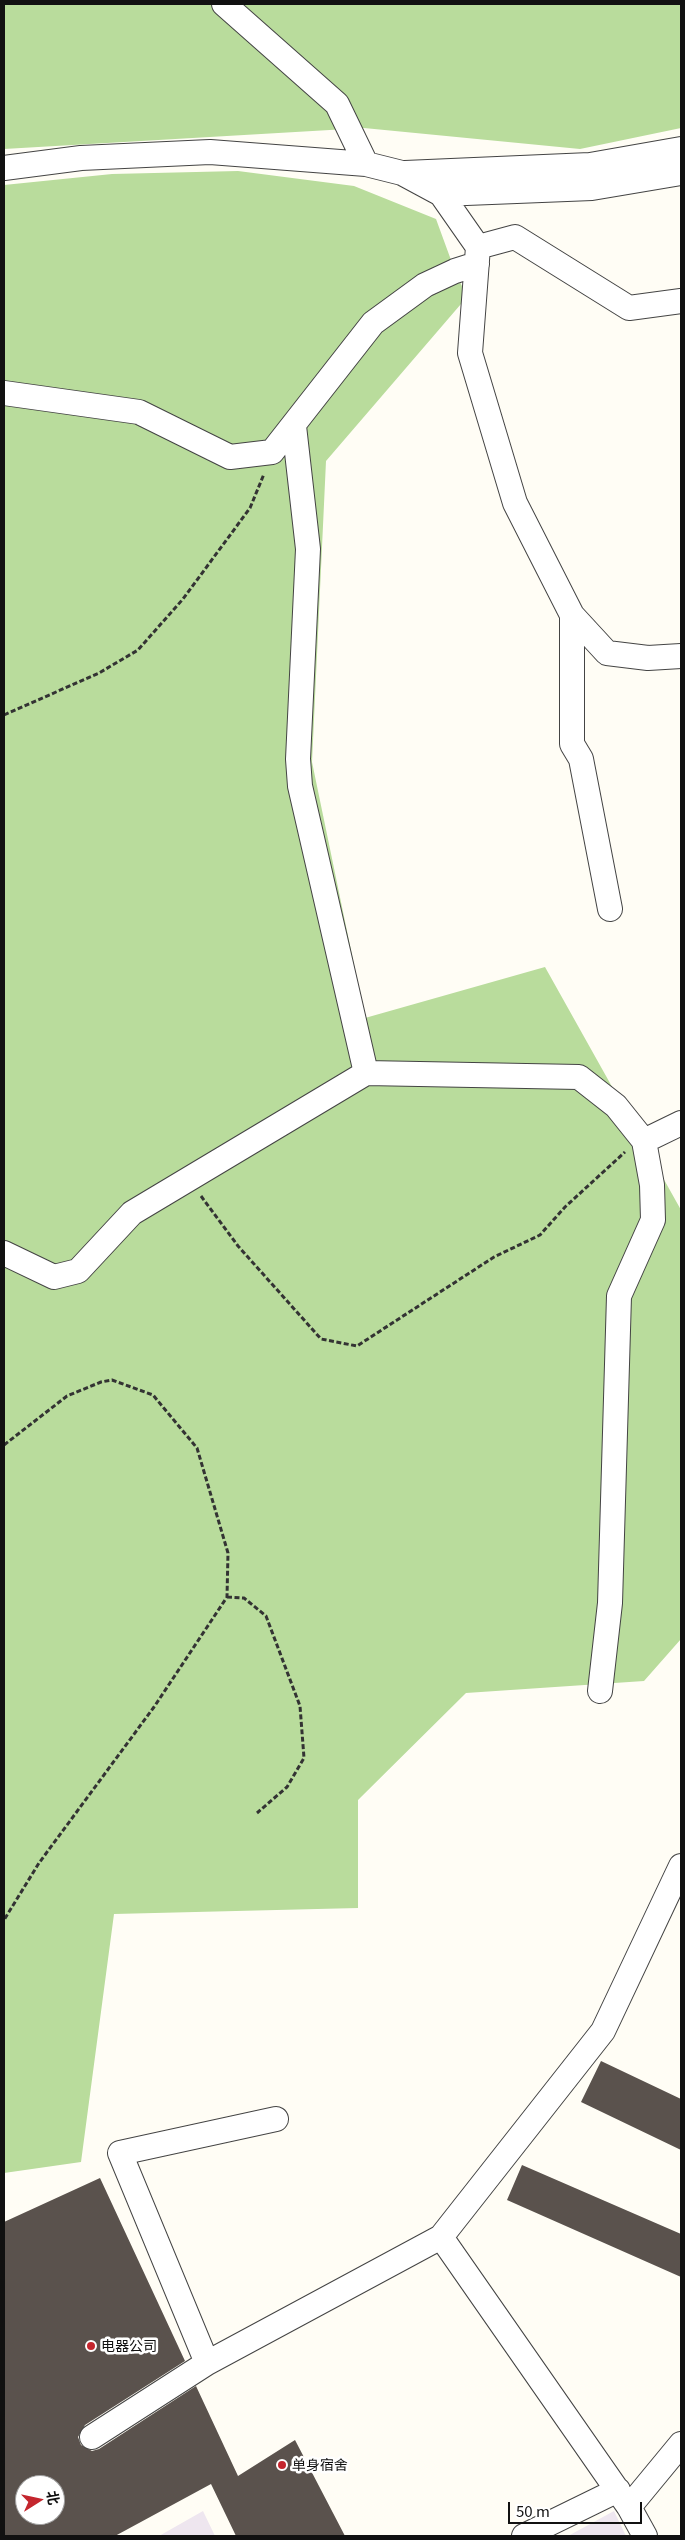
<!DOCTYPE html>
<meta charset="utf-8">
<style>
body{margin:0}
#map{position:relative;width:685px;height:2540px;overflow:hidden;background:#fffdf5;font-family:Georgia,"Noto Sans SC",serif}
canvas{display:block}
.frame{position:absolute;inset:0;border:5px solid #111;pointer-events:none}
.north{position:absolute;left:15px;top:2475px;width:50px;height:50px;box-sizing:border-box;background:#fff;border:1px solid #a0a0a0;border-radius:50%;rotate:80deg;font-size:14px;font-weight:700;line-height:20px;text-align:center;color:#111}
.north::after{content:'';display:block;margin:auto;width:18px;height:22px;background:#c4262e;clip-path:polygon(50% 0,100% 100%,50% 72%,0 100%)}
.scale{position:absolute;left:508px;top:2502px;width:134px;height:22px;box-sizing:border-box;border:2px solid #111;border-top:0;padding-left:6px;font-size:15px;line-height:18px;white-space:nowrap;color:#111;-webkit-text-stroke:4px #fff;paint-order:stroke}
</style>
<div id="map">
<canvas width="685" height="2540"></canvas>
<div class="frame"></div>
<div class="north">北</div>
<div class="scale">50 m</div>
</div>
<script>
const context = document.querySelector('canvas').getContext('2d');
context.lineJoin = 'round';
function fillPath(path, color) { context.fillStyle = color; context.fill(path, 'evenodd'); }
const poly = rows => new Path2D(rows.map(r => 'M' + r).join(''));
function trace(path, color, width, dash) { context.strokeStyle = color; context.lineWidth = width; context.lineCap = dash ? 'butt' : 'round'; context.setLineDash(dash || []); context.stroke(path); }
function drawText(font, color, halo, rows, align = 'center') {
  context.font = font + ' Georgia,"Noto Sans SC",serif'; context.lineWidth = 5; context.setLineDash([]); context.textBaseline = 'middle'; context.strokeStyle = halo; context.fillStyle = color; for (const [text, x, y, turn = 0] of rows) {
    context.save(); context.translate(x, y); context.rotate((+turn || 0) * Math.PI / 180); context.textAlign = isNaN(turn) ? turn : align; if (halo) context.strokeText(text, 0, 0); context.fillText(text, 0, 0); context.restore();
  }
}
fillPath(poly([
 [203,2511,215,2536,159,2536],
 [614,2511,626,2536,568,2536]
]), '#eee6ef');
fillPath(poly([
 [4,4,681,4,681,128,580,149,364,128,4,149],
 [238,171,354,186,436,219,455,271,467,297,326,461,312,762,365,1018,545,967,681,1210,681,1639,644,1681,466,1693,358,1800,358,1908,114,1914,81,2162,4,2173,4,185,112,174]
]), '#b9dc9c');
fillPath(poly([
 [601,2061,681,2099,681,2150,581,2102],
 [522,2165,681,2234,681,2277,507,2200],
 [100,2178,185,2361,85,2425,78,2437,81,2445,92,2451,99,2449,196,2386,238,2476,295,2440,345,2536,236,2536,211,2484,115,2536,4,2536,4,2222],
 [25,2485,55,2485,55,2515,25,2515]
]), '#5a524d');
const minor = poly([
 [224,4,337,104,366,164],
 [4,168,81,158,210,152,366,164,402,173,441,194,478,247,470,353,515,503,572,615,607,653,648,658,681,656],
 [405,173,590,165,681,149],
 [441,194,592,188,681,173],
 [478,247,515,237,629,308,681,301],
 [4,393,139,412,230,457,272,452,373,323,425,285,455,271,477,264],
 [294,426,308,549,298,759,300,786,366,1073,579,1077,616,1106,644,1141,652,1185,653,1220,619,1296,610,1603,600,1691],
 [572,615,572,744,581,759,610,909],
 [644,1141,681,1123],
 [4,1253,54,1277,78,1271,132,1213,366,1073],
 [276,2119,120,2153,207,2363,441,2237,603,2031,681,1866],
 [441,2237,629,2507,645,2536],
 [92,2437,207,2363],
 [629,2507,681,2444],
 [524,2536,618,2490]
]);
trace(minor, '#444', 26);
trace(poly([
 [4,715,99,673,138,650,183,599,250,508,264,474],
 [201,1196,238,1246,321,1339,357,1346,494,1257,540,1235,565,1207,625,1152],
 [4,1445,67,1396,101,1382,112,1380,153,1395,197,1448,228,1553,227,1597,154,1707,39,1863,4,1920],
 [227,1597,244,1598,266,1616,300,1706,304,1758,287,1787,257,1813]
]), '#333', 3, [5, 2.5]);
trace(minor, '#fff', 24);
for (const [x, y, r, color] of [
 [91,2346,5,"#c4262e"],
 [282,2465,5,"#c4262e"]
]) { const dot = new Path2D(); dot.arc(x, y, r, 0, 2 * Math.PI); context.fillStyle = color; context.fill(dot); trace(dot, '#fff', 2); }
drawText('14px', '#111', '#fff', [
 ["电器公司",101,2346],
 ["单身宿舍",292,2465]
], 'left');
</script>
